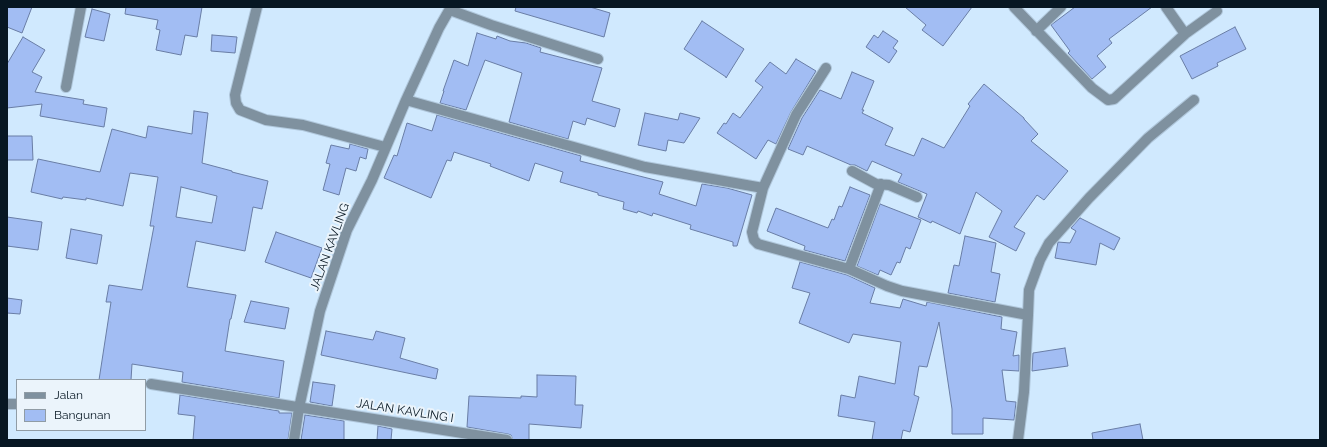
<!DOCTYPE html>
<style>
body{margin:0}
#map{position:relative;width:1327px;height:447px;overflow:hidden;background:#d0e9fe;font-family:Raleway,sans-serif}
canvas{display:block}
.frame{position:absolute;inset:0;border:8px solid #071723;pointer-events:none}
.legend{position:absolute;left:16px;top:379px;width:130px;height:52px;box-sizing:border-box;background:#ebf4fb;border:1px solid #909ca5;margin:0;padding:5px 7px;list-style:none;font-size:12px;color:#071723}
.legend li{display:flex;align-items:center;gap:8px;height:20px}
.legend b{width:20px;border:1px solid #909ca5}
</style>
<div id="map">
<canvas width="1327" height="447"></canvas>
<div class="frame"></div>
<ul class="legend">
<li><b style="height:5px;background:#7f919f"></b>Jalan</li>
<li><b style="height:11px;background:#a2bdf3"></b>Bangunan</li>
</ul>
</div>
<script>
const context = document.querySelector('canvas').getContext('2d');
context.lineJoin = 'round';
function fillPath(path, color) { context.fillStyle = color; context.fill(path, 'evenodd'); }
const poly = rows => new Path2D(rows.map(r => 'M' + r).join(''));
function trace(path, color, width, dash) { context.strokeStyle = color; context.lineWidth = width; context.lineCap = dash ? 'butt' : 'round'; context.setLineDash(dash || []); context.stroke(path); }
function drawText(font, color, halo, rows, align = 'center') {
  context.font = font + ' Raleway,sans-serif'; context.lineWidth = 4; context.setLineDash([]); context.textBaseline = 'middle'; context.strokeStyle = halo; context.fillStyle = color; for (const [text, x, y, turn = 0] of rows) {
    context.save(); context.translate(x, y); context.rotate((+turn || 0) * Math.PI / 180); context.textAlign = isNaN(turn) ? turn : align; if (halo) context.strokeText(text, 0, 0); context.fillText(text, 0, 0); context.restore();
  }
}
const building = poly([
 [7,7,32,7,22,33,7,27,7,7],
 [126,7,202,7,197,37,185,35,181,55,156,50,160,30,156,29,158,20,125,14,126,7],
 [516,7,590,7,610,13,604,37,515,11,516,7],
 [905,7,972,7,943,46,922,30,926,25,905,7],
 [1075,7,1152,7,1109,39,1112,43,1097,56,1106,67,1092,79,1068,53,1070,51,1051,25,1075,7],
 [92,9,110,14,104,41,85,37,92,9],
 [702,21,744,49,726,78,726,77,684,49,702,21],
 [1235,27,1246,49,1217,63,1218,66,1192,79,1180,56,1235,27],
 [883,31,898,41,893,48,897,51,889,63,866,47,874,35,878,38,883,31],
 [477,33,496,39,497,36,510,41,526,43,541,48,540,52,602,68,592,101,620,109,615,127,587,118,585,125,573,121,568,139,509,122,522,73,485,60,466,110,440,103,444,91,443,91,454,60,468,66,477,33],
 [212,35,237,37,235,53,211,51,212,35],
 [23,37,45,50,32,72,42,77,35,92,84,100,83,104,107,108,104,127,40,116,42,104,7,108,7,64,23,37],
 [796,59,816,71,791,112,776,144,768,140,756,159,717,133,724,123,726,124,733,113,740,118,763,87,755,81,770,62,786,74,796,59],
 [852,72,874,81,862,110,864,110,862,113,893,128,885,145,914,156,922,138,944,148,970,106,968,104,984,84,1024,118,1024,119,1038,134,1031,141,1068,171,1044,200,1037,195,1014,227,1025,233,1016,251,989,237,1002,211,976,192,960,234,932,221,931,223,918,217,927,194,898,182,902,174,872,161,867,171,855,165,851,165,807,146,803,155,788,149,802,118,820,90,841,99,852,72],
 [194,111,208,113,202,163,232,171,232,172,268,181,262,209,253,207,245,251,196,241,187,287,236,295,231,319,230,319,225,351,284,361,279,398,182,382,183,372,132,364,131,380,99,380,111,302,106,302,109,285,142,290,154,226,150,226,158,177,130,173,123,206,86,198,86,200,63,197,62,199,31,192,38,159,100,172,112,129,146,138,148,126,192,134,194,111],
 [181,187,217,196,212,223,176,217,181,187],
 [645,113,678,120,680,113,700,118,684,143,668,140,666,151,638,145,645,113],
 [437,115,581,156,580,161,663,182,659,194,696,206,702,184,727,188,752,195,737,246,733,246,733,242,690,229,691,225,653,213,652,216,638,211,637,213,623,209,624,202,598,195,598,193,560,182,563,172,535,163,529,181,490,166,491,164,454,152,451,161,447,160,431,198,384,178,394,155,397,156,407,123,432,131,437,115],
 [7,136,32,136,33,160,7,160,7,136],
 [350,144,368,149,366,159,360,157,356,171,346,168,339,195,323,190,330,164,326,163,331,145,349,149,350,144],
 [850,187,870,195,845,261,804,250,805,246,767,231,776,208,828,228,832,219,834,220,839,206,842,207,850,187],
 [880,204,921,220,910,249,906,247,900,263,897,262,891,275,880,270,878,275,857,266,880,204],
 [7,217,42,222,38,250,7,246,7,217],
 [1080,218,1120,238,1114,250,1100,243,1096,265,1055,258,1058,242,1070,243,1076,231,1071,228,1080,218],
 [71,229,102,235,97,264,66,258,71,229],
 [276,232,322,248,311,278,265,262,276,232],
 [965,236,996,243,991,272,1000,274,995,302,948,293,954,265,959,266,965,236],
 [800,262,847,275,875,288,870,303,900,308,903,299,926,306,927,302,1002,317,1001,329,1017,332,1013,356,1019,355,1019,371,1002,370,1006,401,1016,402,1014,420,983,418,983,434,952,434,952,409,939,322,927,367,919,366,914,395,919,397,910,432,903,430,901,440,872,440,875,422,838,416,841,395,855,398,859,376,895,384,901,342,853,334,849,343,799,323,810,293,792,288,800,262],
 [7,298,22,300,20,314,7,313,7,298],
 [251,301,289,308,285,329,244,322,251,301],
 [326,331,373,340,376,331,405,338,400,358,438,369,436,379,321,355,326,331],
 [1065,348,1068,366,1032,371,1033,353,1065,348],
 [537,375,576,376,575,405,583,405,581,428,529,424,529,440,513,440,511,435,508,434,467,427,469,396,521,398,521,396,537,397,537,375],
 [313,382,335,385,332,406,310,402,313,382],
 [180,395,279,411,279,413,292,413,288,440,193,440,195,416,178,414,180,395],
 [305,415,344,421,344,440,301,440,305,415],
 [1140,424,1143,440,1093,440,1092,433,1140,424],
 [378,426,392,429,391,440,377,440,378,426]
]);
fillPath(building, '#a2bdf3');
trace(building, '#697da5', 1);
const street = poly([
 [257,7,235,95,236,103,240,110,266,120,303,125,385,147],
 [1014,7,1092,88,1108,100,1114,99,1185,34],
 [1166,7,1185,34,1217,11],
 [450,10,491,25,598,59],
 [1036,31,1061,7],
 [66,87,81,7],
 [406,100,645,167,763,188,796,115,826,68],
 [852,171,876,184,889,185,917,197],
 [763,188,752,232,754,240,758,244,849,269,887,286,902,291,1028,315,1024,392,1018,440],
 [849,269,881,184],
 [1028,315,1029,290,1040,260,1049,243,1089,198,1148,138,1194,100],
 [151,384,507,440],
 [7,404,17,404],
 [294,440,299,408,320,311,347,230,372,180,406,100,439,28,451,7]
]);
trace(street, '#b0c7db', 12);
trace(street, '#7f919f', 10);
drawText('12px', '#071723', '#ebf4fb', [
 ["JALAN KAVLING",330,247,-70],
 ["JALAN KAVLING I",405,411,9]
]);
</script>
